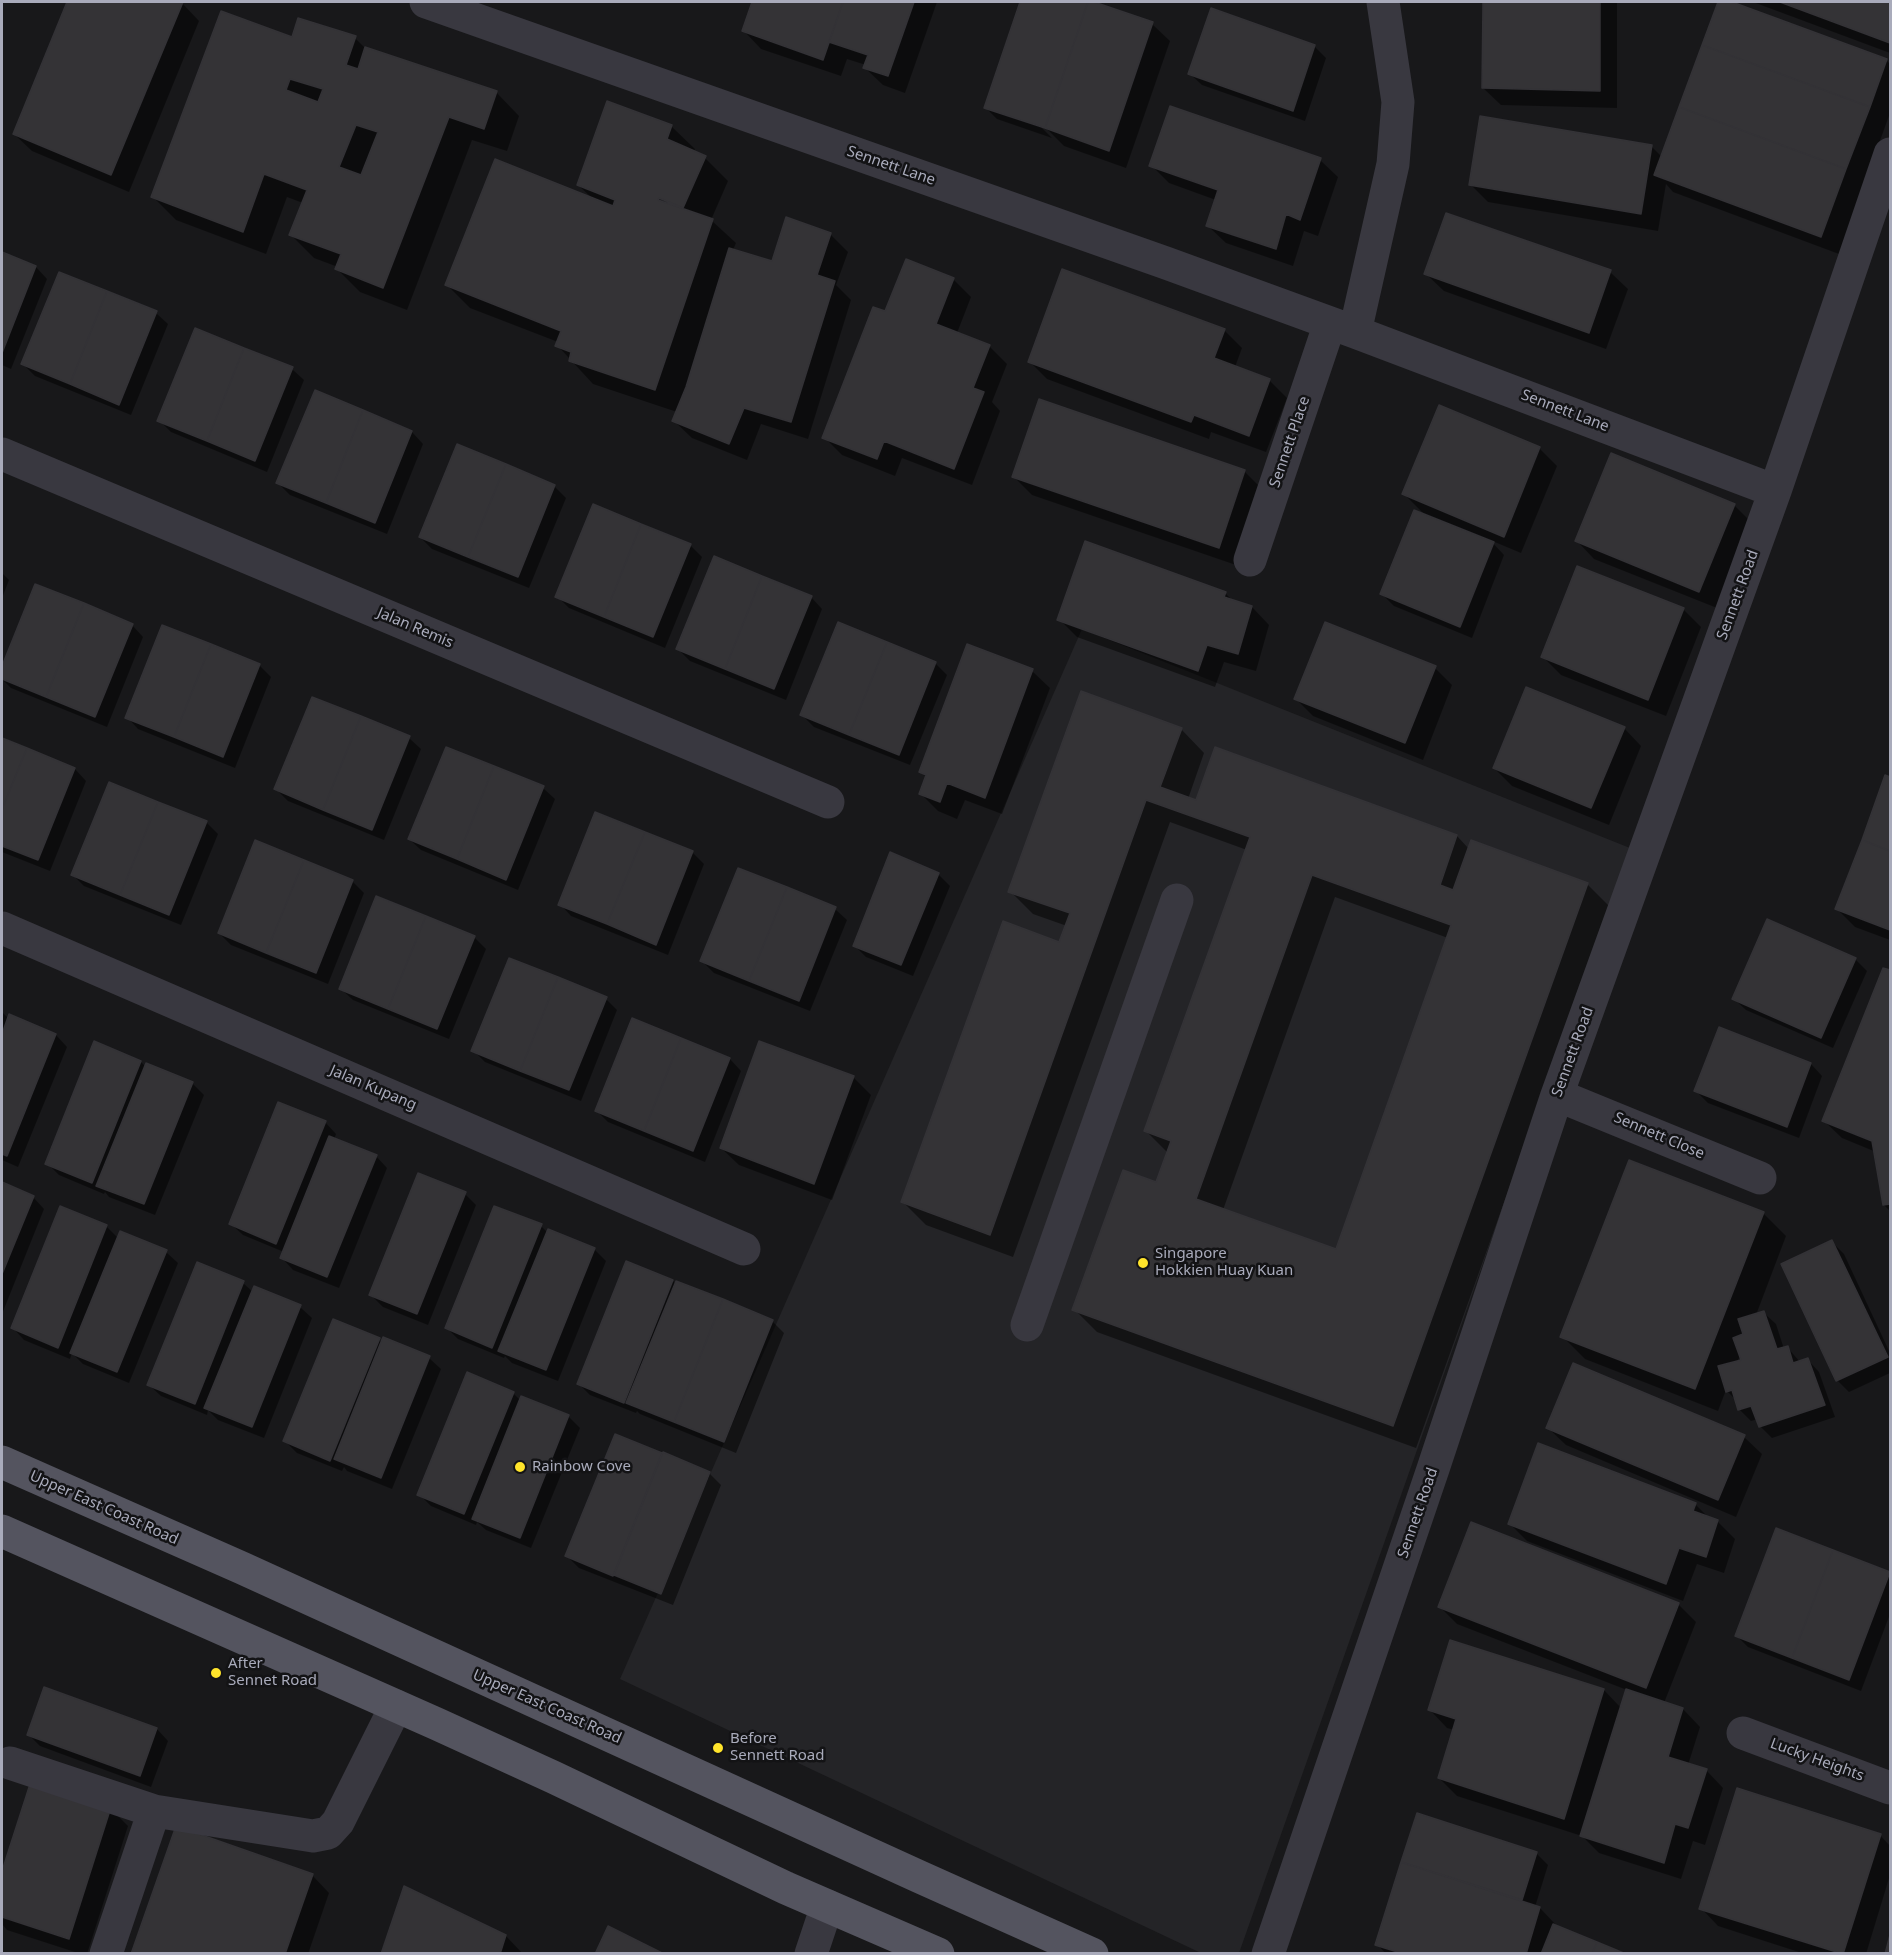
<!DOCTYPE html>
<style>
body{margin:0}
#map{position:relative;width:1892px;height:1955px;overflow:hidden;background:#18181a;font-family:"Noto Sans",sans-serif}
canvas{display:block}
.frame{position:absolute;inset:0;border:3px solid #a9abbb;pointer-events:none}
</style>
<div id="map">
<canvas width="1892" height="1955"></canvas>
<div class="frame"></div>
</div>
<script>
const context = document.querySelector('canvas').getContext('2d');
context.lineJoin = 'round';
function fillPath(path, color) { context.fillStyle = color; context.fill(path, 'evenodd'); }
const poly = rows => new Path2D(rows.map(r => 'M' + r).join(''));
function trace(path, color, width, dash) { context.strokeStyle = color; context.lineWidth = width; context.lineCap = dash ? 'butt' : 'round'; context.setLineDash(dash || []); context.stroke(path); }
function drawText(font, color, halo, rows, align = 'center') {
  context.font = font + ' "Noto Sans",sans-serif'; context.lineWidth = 5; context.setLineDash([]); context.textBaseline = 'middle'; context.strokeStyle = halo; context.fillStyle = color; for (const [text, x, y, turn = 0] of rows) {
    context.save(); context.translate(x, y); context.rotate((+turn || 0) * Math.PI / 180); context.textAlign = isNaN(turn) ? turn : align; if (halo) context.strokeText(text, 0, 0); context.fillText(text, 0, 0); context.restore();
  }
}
fillPath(poly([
 [1082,629,1630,848,1239,1953,1201,1953,620,1679]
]), '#242427');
fillPath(poly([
 [69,2,178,2,182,3,199,21,129,192,32,151,14,134],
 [754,2,937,2,905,93,883,85,865,68,866,65,847,59,841,76,761,49,744,31],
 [1022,2,1090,2,1152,24,1170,41,1126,168,1064,146,1045,127,1041,127,1052,138,997,119,985,107],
 [1484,2,1617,2,1617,108,1501,105,1483,88],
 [1720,2,1728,2,1886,60,1890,64,1890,113,1839,254,1673,192,1666,184,1658,231,1488,202,1470,184,1651,146,1662,157],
 [1753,2,1890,2,1890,53],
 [355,38,367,50,496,92,519,116,507,151,472,140,407,310,360,292,337,269,338,267,314,258,291,235,303,203,287,197,266,254,176,220,153,197,293,39],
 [1314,46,1326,58,1305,121,1202,85,1190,74],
 [671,126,695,149,693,152,705,158,728,181,711,220,736,243,733,250,772,263,830,234,848,252,836,285,851,300,808,439,761,424,747,460,692,438,674,421,677,412,593,384,557,345,558,342,470,308,447,285,594,200,578,185],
 [659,196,681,207,680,209,656,201],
 [1320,160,1338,177,1318,236,1304,231,1293,266,1226,243,1208,226,1216,200,1169,183,1151,165],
 [2,253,36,267,47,279,11,369,2,365],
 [1610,272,1628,289,1606,349,1444,291,1426,274],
 [953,279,971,297,957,333,989,346,1007,364,992,402,1000,411,972,485,902,458,895,476,842,455,824,437,886,313],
 [156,313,168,324,131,415,35,376,23,364],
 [1224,330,1242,348,1235,367,1269,380,1287,398,1266,452,1211,432,1209,439,1047,379,1029,361],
 [292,369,304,380,267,472,171,432,159,420],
 [315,392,412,432,423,444,387,534,290,495,278,483],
 [1539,448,1557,466,1521,553,1490,540,1504,555,1472,638,1394,606,1382,594,1426,516,1404,494],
 [1612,455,1734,505,1752,523,1717,608,1594,559,1577,541],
 [1244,471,1262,489,1236,565,1032,495,1014,477],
 [554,486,566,498,529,588,432,549,420,537],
 [690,545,702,557,665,648,569,608,557,596],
 [2,573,9,580,2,598],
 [36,586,132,625,143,637,107,727,11,688,2,679,2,670],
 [1225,593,1234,602,1252,607,1269,625,1256,671,1224,662,1215,687,1077,637,1059,619],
 [811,597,822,609,786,700,690,661,678,649],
 [1683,609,1701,627,1666,716,1561,675,1543,657],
 [163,627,260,666,271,677,235,768,138,729,127,717],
 [935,663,947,675,910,765,814,727,802,715],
 [1435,668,1452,685,1423,760,1313,716,1296,699],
 [1032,671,1050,688,1002,814,965,800,957,819,938,811,921,794,927,778,920,772],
 [313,699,409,738,421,749,384,840,288,801,276,789],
 [1624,728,1641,746,1609,825,1512,786,1494,768],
 [1181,729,1204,753,1188,799,1197,802,1216,749,1457,836,1469,849,1587,884,1610,907,1416,1448,1097,1332,1074,1309,1157,1184,1168,1153,1146,1131,1247,850,1170,822,1013,1257,926,1225,903,1202,1060,943,1067,926,1033,914,1010,891],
 [1335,897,1448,938,1337,1251,1223,1210],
 [2,739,75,769,86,781,50,871,2,852],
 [1886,777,1890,779,1890,940,1855,927,1837,909],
 [543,788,555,799,518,890,421,850,409,839],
 [596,814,693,853,704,864,668,955,571,916,560,904],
 [206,822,218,834,181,925,84,886,73,875],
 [891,854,938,874,950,886,913,976,866,957,854,945],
 [739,870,835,909,847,920,810,1011,714,973,702,961],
 [352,881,364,893,328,984,231,945,219,933],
 [474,937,486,949,449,1039,353,1000,341,989],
 [1855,959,1867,971,1833,1048,1746,1010,1734,999],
 [1884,970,1890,972,1890,1211,1884,1205,1876,1152,1842,1138,1824,1121],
 [606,999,617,1010,581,1101,485,1062,473,1050],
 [2,1012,9,1019,10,1016,56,1035,67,1047,18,1167,2,1160],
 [633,1020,730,1059,741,1071,705,1162,608,1122,597,1111],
 [95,1043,141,1062,146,1067,147,1065,193,1084,204,1095,155,1215,109,1197,105,1192,104,1194,59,1175,47,1163],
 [1811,1064,1822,1076,1799,1138,1708,1103,1696,1091],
 [853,1077,871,1095,832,1200,739,1165,721,1148],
 [325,1122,336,1134,334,1140,376,1156,387,1168,339,1288,293,1270,282,1258,284,1252,243,1235,231,1224],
 [2,1184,33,1197,44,1209,2,1314],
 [465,1194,476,1205,428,1325,383,1307,371,1295],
 [61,1208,107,1227,118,1238,166,1252,178,1263,129,1383,83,1364,72,1353,70,1359,24,1340,13,1328],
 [1763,1213,1786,1236,1756,1315,1764,1313,1776,1324,1784,1349,1788,1348,1800,1362,1808,1360,1819,1372,1835,1417,1772,1438,1760,1426,1758,1419,1751,1421,1739,1409,1737,1401,1726,1390,1718,1411,1585,1359,1562,1336],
 [1741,1354,1743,1361,1737,1362],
 [541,1226,548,1233,594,1249,606,1261,558,1381,512,1363,505,1356,504,1358,458,1339,447,1328],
 [1832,1242,1844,1254,1890,1353,1890,1373,1849,1392,1837,1380,1783,1265],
 [627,1263,673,1281,676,1284,772,1321,784,1333,736,1453,640,1414,637,1411,636,1413,590,1395,578,1383],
 [198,1264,243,1283,253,1292,300,1307,312,1318,264,1438,218,1420,208,1410,207,1415,161,1396,149,1385],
 [379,1339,382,1343,429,1358,441,1369,392,1489,347,1471,344,1467,342,1471,297,1453,285,1441],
 [513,1393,521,1401,568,1416,580,1428,531,1548,486,1530,477,1522,476,1525,431,1506,419,1494],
 [1548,1428,1744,1437,1762,1454,1736,1517,1566,1445],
 [616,1436,709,1473,721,1485,673,1605,579,1568,567,1556],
 [1695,1504,1710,1519,1717,1521,1735,1539,1724,1573,1697,1564,1683,1601,1527,1541,1510,1524],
 [1777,1530,1890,1573,1890,1614,1861,1691,1748,1647,1736,1635],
 [1678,1604,1696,1622,1664,1703,1683,1709,1700,1727,1688,1765,1706,1770,1723,1788,1705,1845,1693,1841,1681,1879,1599,1853,1582,1836,1457,1796,1439,1778,1454,1730,1447,1728,1430,1710,1604,1690,1621,1708,1627,1690,1457,1624,1440,1607],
 [157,1729,168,1741,151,1787,40,1746,29,1735],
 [32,1783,110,1808,128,1826,87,1954,81,1954,7,1930,2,1924,2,1876],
 [1418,1815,1536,1853,1548,1865,1535,1907,1540,1908,1557,1926,1623,1954,1386,1954,1377,1944],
 [1880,1835,1890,1846,1890,1875,1866,1954,1805,1954,1718,1926,1701,1908],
 [312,1875,329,1893,308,1954,133,1954],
 [506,1936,523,1954,383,1954]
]), '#0007');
const building = poly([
 [67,2,183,2,111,175,13,134,67,2],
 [752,2,843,2,823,60,742,31,752,2],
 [843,2,914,2,888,76,863,68,868,55,829,42,843,2],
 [1020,2,1088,2,1045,128,984,108,1020,2],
 [1088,2,1094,2,1153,22,1109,151,1045,128,1088,2],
 [1483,2,1600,2,1600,91,1482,88,1483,2],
 [1718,2,1732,2,1887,59,1870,107,1702,45,1718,2],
 [1780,2,1890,2,1890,43,1780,2],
 [1211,8,1315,45,1293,111,1188,74,1211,8],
 [221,11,292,37,298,18,356,36,346,65,358,69,365,47,497,91,484,129,449,117,383,288,335,269,341,254,289,235,307,190,264,174,243,232,151,197,221,11],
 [290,79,323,89,318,102,286,90,290,79],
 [356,125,378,132,361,175,339,167,356,125],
 [1702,45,1870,107,1846,169,1679,107,1702,45],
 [607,101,672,125,667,139,706,156,683,208,659,198,658,200,713,219,655,390,569,361,571,352,555,346,561,331,445,285,495,159,613,206,615,200,577,185,607,101],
 [1170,106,1321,158,1300,220,1286,214,1276,249,1206,226,1218,190,1149,166,1170,106],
 [1679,107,1846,169,1821,237,1654,175,1679,107],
 [1480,116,1652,145,1641,214,1469,185,1480,116],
 [1446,213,1611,270,1589,333,1424,274,1446,213],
 [786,217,831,233,817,275,835,281,791,422,744,408,729,444,672,421,686,387,729,248,772,261,786,217],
 [2,252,36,266,2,353,2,252],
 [906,259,954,278,936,324,990,345,973,388,984,392,954,469,884,441,877,459,822,438,873,307,885,311,906,259],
 [1062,269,1225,329,1214,358,1270,379,1249,436,1194,415,1191,422,1028,362,1062,269],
 [59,272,107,291,70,384,21,364,59,272],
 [107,291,157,311,119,405,70,384,107,291],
 [195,328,244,348,207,441,157,421,195,328],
 [244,348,293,367,255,461,207,441,244,348],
 [315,390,363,410,326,503,276,483,315,390],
 [1039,399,1245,470,1219,548,1012,477,1039,399],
 [1439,405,1540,447,1504,537,1402,494,1439,405],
 [363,410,412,431,375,523,326,503,363,410],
 [457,444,506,464,468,557,419,537,457,444],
 [1611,453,1735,504,1699,592,1575,541,1611,453],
 [506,464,555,485,518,577,468,557,506,464],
 [593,504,641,524,604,617,555,597,593,504],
 [1414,510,1494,542,1460,627,1380,594,1414,510],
 [641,524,691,544,653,637,604,617,641,524],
 [1085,541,1226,592,1224,597,1252,606,1238,654,1207,645,1198,671,1057,620,1085,541],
 [714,556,762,576,725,669,676,649,714,556],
 [1577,566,1684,608,1648,700,1541,657,1577,566],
 [762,576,812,596,774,689,725,669,762,576],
 [35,584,84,603,46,697,2,679,2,666,35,584],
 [84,603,133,624,95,717,46,697,84,603],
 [838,622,887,642,849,735,800,715,838,622],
 [1325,622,1436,666,1405,743,1294,699,1325,622],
 [162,625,211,644,174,737,125,718,162,625],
 [887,642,936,662,899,755,849,735,887,642],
 [211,644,260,664,223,757,174,737,211,644],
 [967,644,1033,669,985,798,947,783,940,802,919,794,926,775,919,772,967,644],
 [1526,687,1625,727,1591,808,1493,768,1526,687],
 [1081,691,1182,728,1160,787,1196,800,1215,747,1457,835,1440,885,1453,890,1471,840,1588,883,1393,1426,1072,1310,1123,1170,1156,1182,1171,1141,1144,1131,1250,837,1146,800,990,1235,901,1202,1003,921,1059,942,1070,913,1008,892,1081,691],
 [1312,875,1451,925,1336,1249,1196,1199,1312,875],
 [312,697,361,716,323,810,274,789,312,697],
 [361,716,410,736,372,830,323,810,361,716],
 [2,738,27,748,2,809,2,738],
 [446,747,494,766,457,859,408,839,446,747],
 [27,748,75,768,38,860,2,846,2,809,27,748],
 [494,766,544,786,506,880,457,859,494,766],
 [1885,775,1890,777,1890,851,1862,840,1885,775],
 [109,782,158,802,120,895,71,875,109,782],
 [158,802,207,821,169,915,120,895,158,802],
 [595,812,645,832,607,924,558,905,595,812],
 [645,832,693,851,656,945,607,924,645,832],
 [255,840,304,860,266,953,218,933,255,840],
 [1862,840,1890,851,1890,930,1835,909,1862,840],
 [890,852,939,873,901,965,853,946,890,852],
 [304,860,353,880,316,973,266,953,304,860],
 [738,868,787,887,749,981,700,961,738,868],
 [787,887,836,907,799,1001,749,981,787,887],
 [376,896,426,916,388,1009,339,989,376,896],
 [426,916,475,936,437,1029,388,1009,426,916],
 [1767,919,1856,958,1821,1038,1732,999,1767,919],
 [509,958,558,977,520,1071,471,1051,509,958],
 [1883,968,1890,970,1890,1204,1883,1205,1872,1141,1822,1121,1883,968],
 [558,977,607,997,569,1090,520,1071,558,977],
 [9,1014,56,1034,7,1156,2,1154,2,1034,9,1014],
 [632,1018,681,1038,644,1131,595,1111,632,1018],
 [1719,1027,1811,1063,1787,1127,1694,1091,1719,1027],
 [681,1038,730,1058,693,1151,644,1131,681,1038],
 [94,1041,141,1061,92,1183,45,1164,94,1041],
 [759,1041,854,1076,814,1184,720,1148,759,1041],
 [146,1063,193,1082,144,1204,96,1186,146,1063],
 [278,1102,326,1121,276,1244,229,1224,278,1102],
 [329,1136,377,1155,327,1277,280,1258,329,1136],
 [1629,1160,1764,1212,1695,1389,1560,1337,1629,1160],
 [418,1173,466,1192,417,1314,369,1295,418,1173],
 [2,1182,34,1196,2,1274,2,1182],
 [60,1206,107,1225,58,1348,11,1328,60,1206],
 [494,1206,542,1224,492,1348,445,1328,494,1206],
 [548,1229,595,1248,546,1370,498,1351,548,1229],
 [120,1231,167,1250,117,1372,70,1353,120,1231],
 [1832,1240,1888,1357,1836,1381,1781,1264,1832,1240],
 [626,1261,673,1280,624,1403,577,1384,626,1261],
 [197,1262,244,1281,195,1404,147,1385,197,1262],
 [676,1281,723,1299,674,1422,626,1403,676,1281],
 [254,1286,301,1305,252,1427,204,1408,254,1286],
 [723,1299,773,1320,724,1442,674,1422,723,1299],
 [1764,1311,1777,1349,1788,1346,1793,1363,1808,1358,1825,1405,1759,1427,1751,1406,1738,1410,1732,1390,1726,1392,1718,1366,1741,1360,1733,1338,1743,1334,1738,1319,1764,1311],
 [333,1319,380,1338,330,1461,283,1441,333,1319],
 [383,1337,430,1356,381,1478,334,1459,383,1337],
 [1573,1363,1745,1435,1718,1500,1546,1428,1573,1363],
 [467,1372,514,1392,464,1514,417,1495,467,1372],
 [521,1396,569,1415,520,1538,472,1519,521,1396],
 [615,1434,662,1453,613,1576,565,1556,615,1434],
 [1538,1443,1696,1503,1693,1511,1718,1520,1706,1557,1679,1548,1666,1584,1508,1524,1538,1443],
 [663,1452,710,1472,661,1594,614,1575,663,1452],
 [1471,1522,1679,1603,1646,1688,1438,1607,1471,1522],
 [1776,1528,1833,1550,1792,1658,1735,1636,1776,1528],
 [1833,1550,1890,1572,1849,1680,1792,1658,1833,1550],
 [1450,1640,1604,1689,1564,1819,1438,1778,1456,1719,1428,1710,1450,1640],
 [44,1687,157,1728,140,1776,27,1735,44,1687],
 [1626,1689,1683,1708,1668,1757,1707,1769,1688,1828,1675,1824,1664,1863,1580,1836,1626,1689],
 [31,1781,111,1807,69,1939,2,1917,2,1871,31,1781],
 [1737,1788,1881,1834,1843,1954,1699,1909,1737,1788],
 [1417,1813,1537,1852,1522,1900,1401,1862,1417,1813],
 [176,1826,313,1874,285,1954,131,1954,176,1826],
 [1401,1862,1540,1907,1526,1954,1404,1954,1375,1945,1401,1862],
 [404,1886,506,1935,500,1954,381,1954,404,1886],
 [1553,1924,1597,1942,1592,1954,1541,1954,1553,1924],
 [608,1926,664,1954,595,1954,608,1926],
 [1890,1935,1890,1954,1885,1954,1890,1935],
 [1597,1942,1626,1954,1592,1954,1597,1942]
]);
fillPath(building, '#343336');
trace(building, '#333236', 1.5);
trace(poly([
 [426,2,1166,263,1355,332,1775,491],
 [1355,332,1393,164,1398,102,1383,2],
 [2,454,828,802],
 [1250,560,1330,323],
 [2,928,744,1249],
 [1557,1095,1760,1178],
 [1027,1325,1177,900],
 [1743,1733,1890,1788],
 [10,1763,154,1811,313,1836,328,1833,338,1822,396,1706],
 [106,1954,154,1811],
 [811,1954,827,1906],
 [1268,1954,1433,1469,1557,1095,1775,491,1890,154]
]), '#393840', 33);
trace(poly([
 [2,1462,242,1568,920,1877,1092,1954],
 [2,1531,437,1724,553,1777,786,1888,938,1954]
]), '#54545f', 33);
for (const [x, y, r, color] of [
 [1143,1263,6,"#ffe42b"],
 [520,1467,6,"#ffe42b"],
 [216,1673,6,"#ffe42b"],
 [718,1748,6,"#ffe42b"]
]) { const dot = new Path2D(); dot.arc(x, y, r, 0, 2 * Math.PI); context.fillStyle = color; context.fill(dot); trace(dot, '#131315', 2); }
drawText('15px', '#a9abbb', '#131315', [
 ["Sennett Lane",891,166,19],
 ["Sennett Lane",1565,411,21],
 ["Sennett Place",1290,442,-71],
 ["Sennett Road",1738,595,-70],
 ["Jalan Remis",415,628,23],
 ["Sennett Road",1573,1052,-70],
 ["Jalan Kupang",373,1088,23],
 ["Sennett Close",1659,1136,23],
 ["Upper East Coast Road",104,1508,24],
 ["Sennett Road",1418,1513,-71],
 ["Upper East Coast Road",547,1707,24],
 ["Lucky Heights",1817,1760,20]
]);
drawText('15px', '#a9abbb', '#131315', [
 ["Singapore",1155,1254],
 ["Hokkien Huay Kuan",1155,1271],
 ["Rainbow Cove",532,1467],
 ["After",228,1664],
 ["Sennet Road",228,1681],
 ["Before",730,1739],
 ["Sennett Road",730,1756]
], 'left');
</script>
